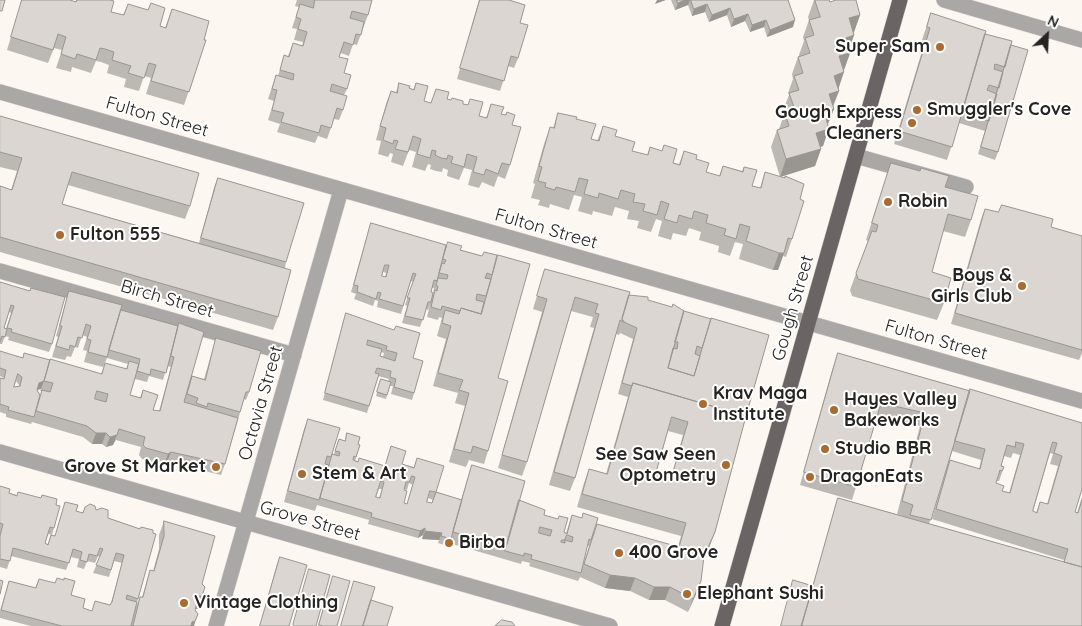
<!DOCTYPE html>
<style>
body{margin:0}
#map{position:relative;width:1082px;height:626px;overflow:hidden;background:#fcf7f1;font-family:Quicksand,sans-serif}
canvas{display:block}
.north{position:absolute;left:1022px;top:10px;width:50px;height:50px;-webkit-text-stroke:4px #fff;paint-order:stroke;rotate:25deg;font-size:14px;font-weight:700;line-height:20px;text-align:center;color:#262422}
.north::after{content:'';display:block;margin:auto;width:18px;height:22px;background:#262422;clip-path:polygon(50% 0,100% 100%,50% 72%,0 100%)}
</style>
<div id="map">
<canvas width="1082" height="626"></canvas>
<div class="north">N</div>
</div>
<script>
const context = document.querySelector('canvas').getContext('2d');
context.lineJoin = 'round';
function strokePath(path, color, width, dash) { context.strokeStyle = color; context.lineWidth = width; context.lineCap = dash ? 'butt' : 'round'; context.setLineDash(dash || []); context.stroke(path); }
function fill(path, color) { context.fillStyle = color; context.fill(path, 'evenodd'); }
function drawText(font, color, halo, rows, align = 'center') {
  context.font = font + ' Quicksand,sans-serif'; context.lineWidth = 4; context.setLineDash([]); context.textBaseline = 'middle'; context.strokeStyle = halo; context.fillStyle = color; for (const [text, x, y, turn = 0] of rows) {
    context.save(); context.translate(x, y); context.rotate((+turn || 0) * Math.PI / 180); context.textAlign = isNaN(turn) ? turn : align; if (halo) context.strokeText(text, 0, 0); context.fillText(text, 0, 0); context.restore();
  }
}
const minor = new Path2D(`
 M944,0L1082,40
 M0,92L1082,401
 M856,156L966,187
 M0,271L294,355
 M0,452L610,626
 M216,626L341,190`);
const major = new Path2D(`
 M722,626L900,0`);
const wall = new Path2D(`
 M22,0H70L75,2L76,0H110L111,12L123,15L128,4L148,10L151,3L160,26L165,28L172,9L204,40H206L184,105L146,94L151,78L144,76L139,91L124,87L126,79L107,73L109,65L101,62L96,61L91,73L72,67L71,72L56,68L62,50L54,48L48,63L7,50Z
 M297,0H372L368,15L357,45L353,44L349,56L341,53L339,57L344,73L347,89L344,95L343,110L339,120L334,119L327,139L318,136L315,143L277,132L280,124L268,120L274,101L268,99L276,75L278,76L284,55L288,56L293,43L302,46L303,42L294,40L297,29L292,28L299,7L295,6Z
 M479,0H509L518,58L514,68L508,66L500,91L457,79Z
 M671,0H788L793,27L767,37L764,27L750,32L745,21L731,27L727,15L709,22L705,12L692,16L688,5L675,10Z
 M814,0H829L830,2L860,15L854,32V35L849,50L850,53L844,70L838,89L839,91L833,107L834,109L828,124L823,146L820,147L821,149L815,166L780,177L771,147L777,130L779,129L784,115L783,110L789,95L788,93L793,79L792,74L798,57L799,56V55L804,41L803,37L809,20L808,17Z
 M931,13L1011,45L998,152L995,160L978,154L985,131L959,123L947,160L894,144L925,41L922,40Z
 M399,83L413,90L416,83L424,101L431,103L436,89L447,99L463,104L479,116L486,118L491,104L512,125L510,165L505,179L498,176L494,187L482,182L479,188L468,185L472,170L464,168L459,180L447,176L448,170L443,168L442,172L436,171L430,169L431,165L428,164L425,171L412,167L416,152L409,150L403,166L391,162L393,154L390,153L388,157L378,154L381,141L376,140L386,104L391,91L396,92Z
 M558,113L576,119L591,139L597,141L603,126L632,151L647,155L650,147L673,163L679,164L684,151L696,159L706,172L719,176L723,166L742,171L744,167L752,186L760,188L765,172L800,199L792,239L786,257L783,256L778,270H773L739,259L743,244L735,242L730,256L718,252L719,246L699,240L701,232L689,228L686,236L673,233L671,240L658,236L662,221L656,219L651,232L637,228L639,221L627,219L629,211L615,207L612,216L593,211L592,215L578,211L582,197L574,195L569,210L550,204L549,208L538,205L540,200L531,198L535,184L533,183L544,144L550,127L553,128Z
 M0,116L190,206L185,219L68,185L62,204L199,243L214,188L218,178L286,262L285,268L278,317L273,330L0,252V186L11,190L17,171L0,167Z
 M891,163L945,187L971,220L965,237L943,231L932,272L944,303L937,320L852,296L850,290L868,241L866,240L885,181Z
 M985,209L1082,236V353L1079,360L951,324L981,219Z
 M371,223L460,250L482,256L497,255L498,378L488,451L484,464L469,460L466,467L449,462L465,406L455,403L458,393L433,386L446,339L437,336L442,318L439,317L438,320L427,317L430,304L428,310L426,309L420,327L402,323L407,306L405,305L413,282L411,281L401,314L377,307L378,301L375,300L373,306L354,299L356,294L351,292ZM383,272L386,273L385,277L382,276ZM432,288H434L433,293L431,292Z
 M545,269L629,295L684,311L746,416L715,532L710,545L703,560L701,581L696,594L688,612L665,600H649L630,591L605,588L580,577L578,581L529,566L530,563L522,561L521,564L449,543L448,546L438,543L439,540L422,539L423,535L418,538L368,524L369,520L317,505L315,511L284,502L304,429L308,419L332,454H334L339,439L345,441L347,433L358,444L360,445L355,461L385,466L391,446L402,464L414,467L417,458L436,492L461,500L472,465L519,500L544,515L564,532L566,533L572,515L594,532L678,546L681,536L577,507L584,483L589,469L606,474L628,397L618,394L633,339L620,333L619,335L616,334L575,478L570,491L549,485L594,328L590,327L593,317L571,311L527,462L522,476L498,468L542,312L533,309ZM668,431L683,435L672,475L657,470ZM409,483L413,485L407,504L404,503V489L407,490ZM379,489H382L379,498L376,497ZM428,498L433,500L432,503L427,502ZM587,546H589L582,568Z
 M0,282L52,344L49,352L8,340L9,337L5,336L2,344H0ZM9,312L11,313L6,329L4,328Z
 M69,291L121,310L178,326L192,376L204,379L216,338L249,392L246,400L244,399L225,464L221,475L167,462L164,465L142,459L139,455L141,447L116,440L113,445L106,447L102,444H92L83,437L32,422L31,424L6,417V414L0,412V378L3,379L4,378L0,376V351L23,358L24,353L50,360L101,374L105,363L126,369L128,364L107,358L103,367L84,362L87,351L83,350L87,337L82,335L78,348L75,347L71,357L67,356L65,360L52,357L58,337L56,336L66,301ZM167,366L171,367L159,411L153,410L143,390L140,398L130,395L135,379L147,382L149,376L163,380ZM16,381L19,385V386L14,387ZM41,389L40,391H42L40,395L37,390Z
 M346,313L413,358L414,393L412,400L391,394L393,386H390L386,399L376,396L381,379L388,381L389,379L378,376L367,413L323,400L344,320ZM381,352L384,353L383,357L380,356Z
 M838,353L1082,423L1075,512L1077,513L1082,497V626H780L813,586L834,511L838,498L906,517L897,514L920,426L877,416L856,487L852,500L800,485L833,367ZM952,451L981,460L979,469L950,460L946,471L932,519L1064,560L1063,562L929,524ZM1013,453L1020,455L1009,493L1002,491L996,483V481H999L1004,467L1001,466L1004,456L1011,458ZM1050,453L1053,454L1050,464L1058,466L1047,504L1040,502L1036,513L1033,511Z
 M0,486L9,493L56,505L54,528L52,535L48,534L45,543L48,544L51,535L55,536L65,502L76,511L83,513L85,507L96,510L108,518L140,529L138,599L131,626H31L0,618V611L9,581L35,588L39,579L71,595L83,608L92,611L95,601L110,605L111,603L122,563L114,561L109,577L93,573L100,557L98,556L95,563L87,561L84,569L77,567L79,559L71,557L66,570L11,556L7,569L0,567Z
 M164,521L202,584L198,609H195V610L198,614L194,626H131L135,610L140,597H142L150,570L153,571L159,549V535Z
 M280,557L289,626H260L277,564Z
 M333,576L337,626H318L331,583Z`);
const shadedWall = new Path2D(`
 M657,0H666L655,4Z
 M685,0H690L688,5L675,10L678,3Z
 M707,4L705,12L692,16L694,9Z
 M730,8L727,15L709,22L712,15Z
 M748,14L745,21L731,27L734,19Z
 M860,15L854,32L843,36L849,18Z
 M766,20L764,27L750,32L752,25Z
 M795,20L793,27L767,37L770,30Z
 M854,35L848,53L846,38Z
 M850,53L844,70L839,56Z
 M844,72L838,90L834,76Z
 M839,91L832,108L829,94Z
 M834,109L827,126L824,112Z
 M829,129L823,146L810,150L816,133Z
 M821,149L815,166L780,177L786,159Z
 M779,253H784L778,270H773Z
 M44,381L41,389L36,390L39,383Z
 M96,433H106L102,444H92Z
 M117,435L113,445L106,447L110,437Z
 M171,452L167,462L164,465L168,454Z
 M425,528L423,535L418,538L420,531Z
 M425,531L442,533L439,540L422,539Z
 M715,532L710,545L699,570L704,556Z
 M610,575L635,578L630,591L605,588Z
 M701,581L696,594L688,612L693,599Z
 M654,587H670L665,600H649Z
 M199,596H202L198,609H194Z
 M195,621L194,626H190L192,622Z`);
const building = new Path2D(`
 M0,0H5L2,11H0Z
 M22,0H70L76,2L77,0H110L114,1L111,12L124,15L128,4L148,10L151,3L165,8L160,26L166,28L172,9L209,21L204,40H206L189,92L151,81L156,65L149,63L144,78L128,73L131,66L112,60L114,52L105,49L100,48L96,60L77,54L75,59L61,54L66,37L58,34L53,50L11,37Z
 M315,0H372L368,15L352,11L350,18L364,22L361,35L356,34L353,45L344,42L339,57L348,59L344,73L351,75L347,89L332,84L330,91L347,96L343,110L337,108L331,128L321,125L319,133L281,122L284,113L272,110L277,90L272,89L276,75L293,80L294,74L280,70L284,55L289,57L293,43L303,46L307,32L298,29L301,19L296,17L300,4L313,8Z
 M480,0H509L525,5L520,23L528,25L518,58L511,56L504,81L460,68Z
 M677,0H685L678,3Z
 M691,0H788L795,20L770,30L766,20L752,25L748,14L734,19L730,8L712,15L707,4L694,9Z
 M815,0H829L830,2L836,0H856L860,15L849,18L854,35L846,38L850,53L839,56L844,72L834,76L839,91L829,94L834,109L824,112L829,129L816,133L821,149L786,159L777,130L789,126L785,113L795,110L789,93L799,90L794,76L803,73L798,57L810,53L805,38L814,35L809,20L820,17Z
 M931,13L986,31L952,147L899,131L930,28L927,27Z
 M985,34L1012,41L1005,67L995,64L994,69L1003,72L999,88L989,85L987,90L997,94L989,121L962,113Z
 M1011,45L1028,50L998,152L981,147Z
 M399,83L410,86L409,88L414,90L416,83L428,86L424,101L431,103L436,89L449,92L447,99L451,100L452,98L463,101V104L468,105L470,99L483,102L479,116L487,118L491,104L504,107L501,114L506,115L507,112L515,115L512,125L521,127L510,165L502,163L498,174L486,169L484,175L473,172L477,157L467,154L464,167L451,163L453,157L448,155L447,159L441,158L435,155L436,151L432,150L430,158L417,154L421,139L413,136L408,152L395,149L398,141L394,140L393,144L383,140L386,128L380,126L391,91L397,93Z
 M558,113L577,117L576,119L596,124L591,139L599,141L603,126L617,130L615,136L635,142L632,151L648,155L650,147L662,151L664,145L677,149L673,163L680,165L684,151L697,155L696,159L709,163L706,172L720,176L723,166L743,172L744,167L757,170L752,186L761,188L765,172L785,178V176L804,184L800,199L804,201L792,239L788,238L784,253H779L746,241L750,227L740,224L736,239L724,235L726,229L706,223L708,215L694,211L692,219L679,215L677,223L664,219L669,204L661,201L657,215L643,211L645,204L633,202L635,194L621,190L618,199L599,193L598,198L584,194L588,180L579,178L575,192L556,187L555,190L545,187L546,183L538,181L542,167L539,166L550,127L554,128Z
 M0,116L199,173L190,206L72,172L62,204L291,270L278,317L0,237V186L12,190L22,158L0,152Z
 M891,163L920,171L921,168L949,176L945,187L978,196L971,220L948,214L932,272L951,278L944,303L858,279L856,273L872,231L876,232L878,225L872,223Z
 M218,178L304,203L286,262L201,238Z
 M1002,205L1053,219L1051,227L1082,236V350L955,313L985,209L998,212Z
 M371,223L446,245L437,281L434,280L431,292L433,293L431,302H428L423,320L405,316L410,298H407L416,274L413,273L403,306L379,299L381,293L378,292L376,299L357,292L358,286L354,285ZM385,265H389L386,277L382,276Z
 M448,242L462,246L460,250L482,256L484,252L497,255L492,275L487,273L485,278L491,279L486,296L477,294L476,300L484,302L481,314L461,308L460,311L442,306L441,310L431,307L435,290L437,291L438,286H436L438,278L447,279L448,275L439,273L442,263L444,264L446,260L443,259Z
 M498,255L530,264L498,378L508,381L488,451L473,446L471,453L454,449L469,393L459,390L463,380L438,373L451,326L442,323L445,310L459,314L461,308L481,314Z
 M545,269L630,292L622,319L624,322L620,320L575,478L554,472L599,314L595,313L598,304L575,297L527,462L502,455L547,299L537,296Z
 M0,282L30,291L31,288L65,297L52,344L11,332L12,329L7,328L14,306L11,305L4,328L7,329L5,337L2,336L0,341Z
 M69,291L122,305L107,357L88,352L91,340L87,339L91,326L86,324L82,338L78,337L75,347L70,345L69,350L56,346L62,326H60Z
 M629,295L648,297V300L672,307L673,304L684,311L668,368L694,376L711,318L769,335L746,416L633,383L632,386L622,383L637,328L624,322L622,319Z
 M121,310L178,326L166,373L151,369L150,375L137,371L140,359L109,350Z
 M684,311L711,319L702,348L697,346L695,354L700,356L694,376L668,368L673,348L677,349L678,342H675Z
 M346,313L394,330L396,326L420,333L413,358L423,361L414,393L394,387L396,379L390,377L391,371L377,368L375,373L379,374L369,406L325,393ZM368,340L387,346L386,350L397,353L395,361L380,356L382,349L367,345Z
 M179,323L204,332L184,402L238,418L225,464L171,452L168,454L146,448L143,445L145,437L119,429L117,435L110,437L106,433H96L87,426L36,411L42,390L50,392L53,383L44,381L50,359L102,374L105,363L127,369L129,361L139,364L130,395L141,398L143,390L158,395L153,410L160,411L174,357L171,356ZM97,391L108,394L106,402L95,399Z
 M216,338L261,351L249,392H246L240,412L208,403L207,407L196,403L198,398L187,394L192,376L205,380Z
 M0,351L23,358L24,353L50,360L44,381L39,383L37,390L40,395L34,417L8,410L9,407L0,404V378L4,379L6,370L0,368ZM18,374L22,377L20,386L14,387Z
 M838,353L970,391L931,520L910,515L913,505L902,501L925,413L881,403L856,487L804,472Z
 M381,379L391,382L387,395L377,392Z
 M633,383L746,416L715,532L704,556L701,581L693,599L670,587H654L635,578L610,575L584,564L597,524L679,547L686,523L582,494L589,469L607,474ZM672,417L688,422L672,475L657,470Z
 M970,389L1082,423V489L1075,512L1078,513L1082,500V567L1064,562L1068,549L936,509L950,460L980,469L985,449L955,441ZM1016,442L1024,444L1010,493L1002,491L1004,486L996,483L1000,470L1002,471L1004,467L1001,466L1007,445L1015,447ZM1053,442L1057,443L1054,453L1062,456L1048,504L1040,502L1037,513L1033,511Z
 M308,419L340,428L331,457L327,456L325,464L329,465L319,500L288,491Z
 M347,433L360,437L358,444L360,445L356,457L354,456L353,460L358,462L359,458L385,466L391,446L406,451L402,464L414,468L417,458L444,466L436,492L462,500L451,539L441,536L442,533L425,531V528L420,531L371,517L372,513L320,498L332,454L339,456L340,452L335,451L339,439L345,441ZM412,476L415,477L407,504L404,503L407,491L404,490L406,482H409ZM381,481L384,482L380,498L376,497ZM430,491L436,492L432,503L427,502Z
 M472,465L525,481L506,548L453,532Z
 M0,486L10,489L9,493L17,496L18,492L41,498L42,495L57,499L56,505L60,506L54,528L50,527L45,543L48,545L51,535L55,536L65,502L78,505L76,511L83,513L85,507L90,504L95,506L96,510L102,508L108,510V518L140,529L141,527L153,530V533L156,534L138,599L127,595L126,599L137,602L131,626H62L1,610L9,581L36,588L39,579L55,583L57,578L64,580V578L75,581L71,595L85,599L83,608L92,611L95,601L110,605L112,602L124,555L116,553L111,570L96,565L103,549L100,548L97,556L89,554L87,562L80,560L82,552L73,549L69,563L13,548L10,561L0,559V536L3,524L0,523Z
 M838,498L1082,567V626H802Z
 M519,500L545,510L544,515L558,519L559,516L568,518L564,532L567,534L572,515L582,518L583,513L598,518L591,540L589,539L581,573L531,559L532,555L524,553V556L505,551ZM540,527L552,530L550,536L539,533ZM567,535L573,537L572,542L565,540ZM562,540H565V543L561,542Z
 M164,521L215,536L202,584L205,587L202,596H199L195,610L198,614L195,621L192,622L191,626H133L140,597H143L150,570L154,571L164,536Z
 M280,557L307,565L289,626H260Z
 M309,569L330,575L316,626H294L293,625Z
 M333,576L350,581L337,626H323L319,625Z
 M0,580L3,581L0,594Z
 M793,580L813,586L801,626H781Z
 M354,581L375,587L363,626H341Z
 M371,600L393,607L387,626H363Z
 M502,620L512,622L515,626H495Z`);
const markers = [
 [940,47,5,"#a96b31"],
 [917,110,5,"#a96b31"],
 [912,123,5,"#a96b31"],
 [888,202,5,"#a96b31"],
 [60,235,5,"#a96b31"],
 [1022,286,5,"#a96b31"],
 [703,404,5,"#a96b31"],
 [834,410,5,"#a96b31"],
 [825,449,5,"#a96b31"],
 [726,465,5,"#a96b31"],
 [216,467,5,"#a96b31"],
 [302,474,5,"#a96b31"],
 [810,477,5,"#a96b31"],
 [449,543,5,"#a96b31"],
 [619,553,5,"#a96b31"],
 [687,594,5,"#a96b31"],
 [184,603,5,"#a96b31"]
];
const poiNames = [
 ["Super Sam",930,47,"right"],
 ["Smuggler's Cove",927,110],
 ["Gough Express",902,113,"right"],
 ["Cleaners",902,134,"right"],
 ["Robin",898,202],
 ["Fulton 555",70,235],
 ["Boys &",1012,276,"right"],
 ["Girls Club",1012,297,"right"],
 ["Krav Maga",713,394],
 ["Institute",713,415],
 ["Hayes Valley",844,400],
 ["Bakeworks",844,421],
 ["Studio BBR",835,449],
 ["See Saw Seen",716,455,"right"],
 ["Optometry",716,476,"right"],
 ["Grove St Market",206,467,"right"],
 ["Stem & Art",312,474],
 ["DragonEats",820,477],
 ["Birba",459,543],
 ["400 Grove",629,553],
 ["Elephant Sushi",697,594],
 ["Vintage Clothing",194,603]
];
const streetNames = [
 ["Fulton Street",157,117,16],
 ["Fulton Street",546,229,16],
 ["Birch Street",167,299,16],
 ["Gough Street",793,308,-74],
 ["Fulton Street",936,340,16],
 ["Octavia Street",261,403,-74],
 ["Grove Street",310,521,16]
];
strokePath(minor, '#d5d1cc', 16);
strokePath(major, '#d5d1cc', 16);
strokePath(minor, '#aaa7a7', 15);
strokePath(major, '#6a6465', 15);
fill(wall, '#bcb8b4');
fill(shadedWall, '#999692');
fill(building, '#dbd6d1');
strokePath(building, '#999692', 1);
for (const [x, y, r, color] of markers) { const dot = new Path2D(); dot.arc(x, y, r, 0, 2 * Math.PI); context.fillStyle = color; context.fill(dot); strokePath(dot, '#fff', 2); }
drawText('bold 18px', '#262422', '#fff', poiNames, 'left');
drawText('18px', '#262422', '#fff', streetNames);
</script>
